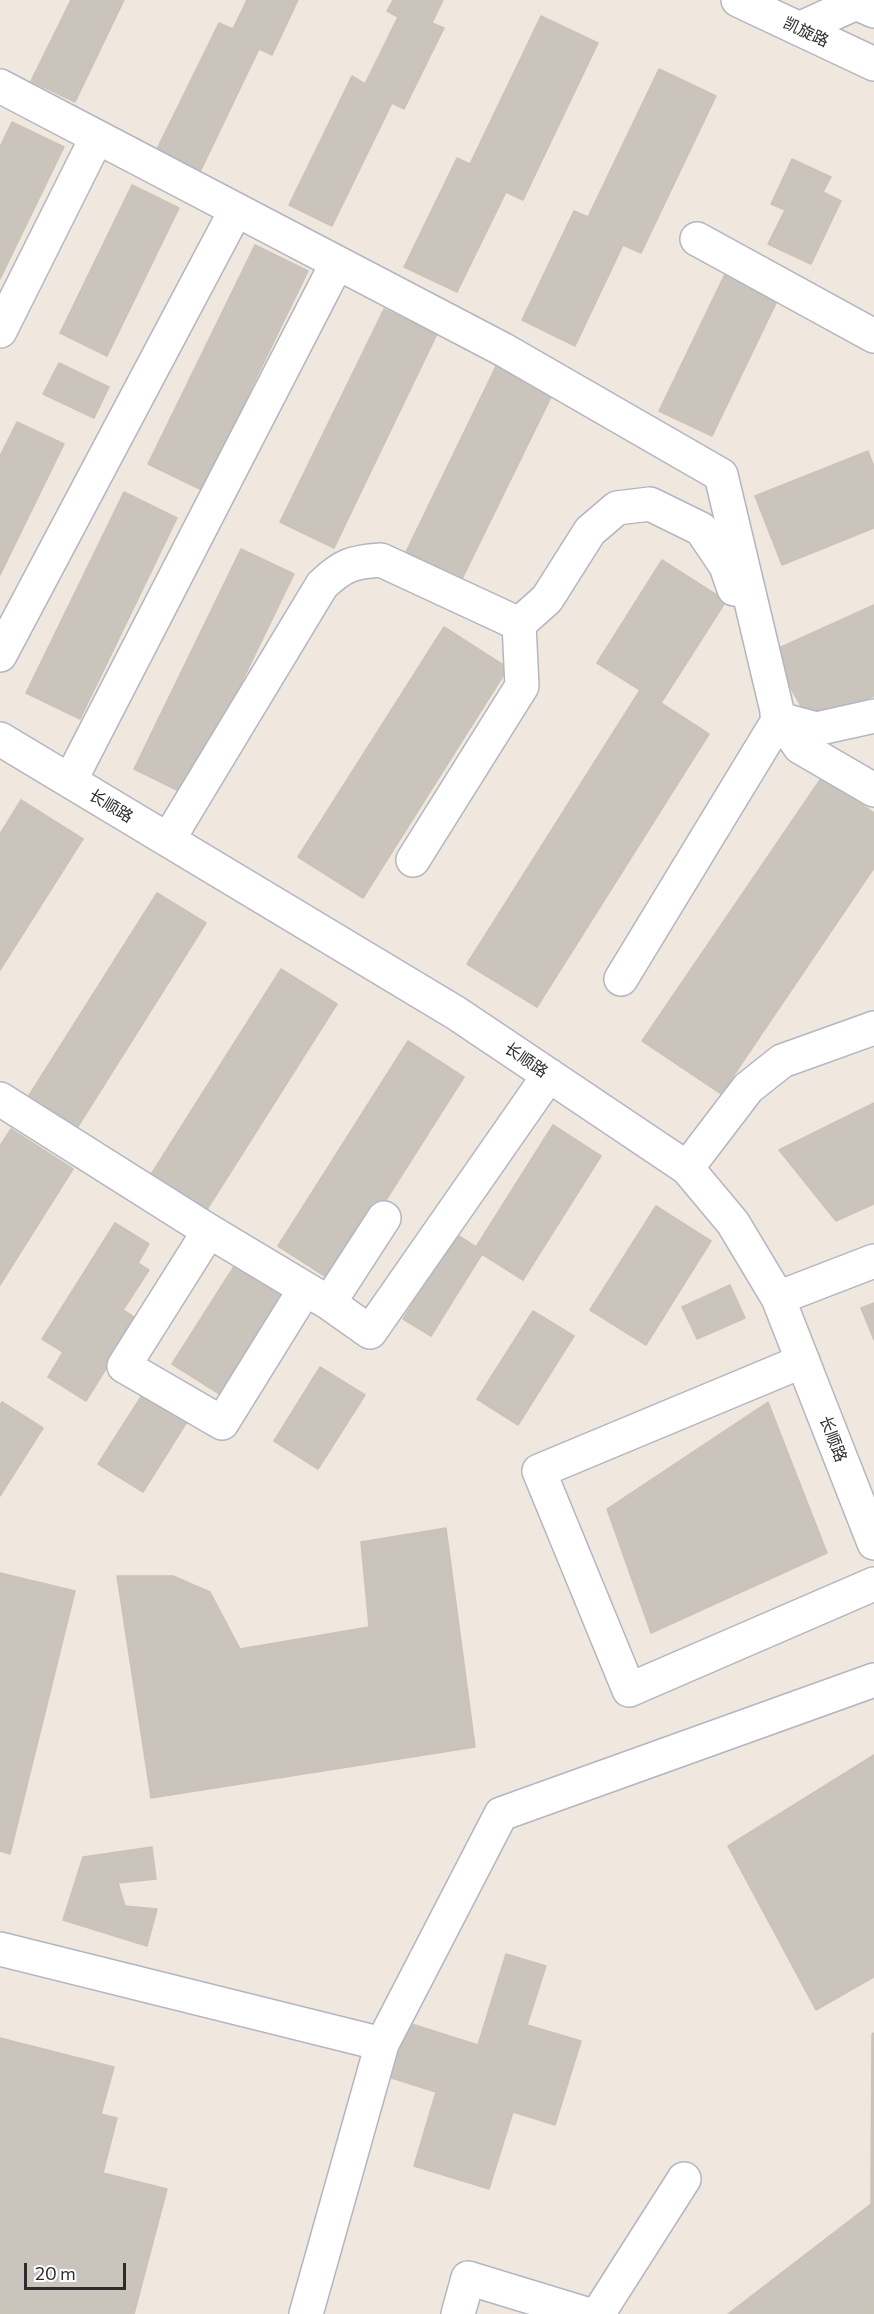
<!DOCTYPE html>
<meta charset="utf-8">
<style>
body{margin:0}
#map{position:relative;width:874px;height:2314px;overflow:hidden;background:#f0e7de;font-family:Commissioner,sans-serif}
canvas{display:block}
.scale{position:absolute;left:24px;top:2263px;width:102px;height:27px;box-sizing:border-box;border:3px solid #2d2d2d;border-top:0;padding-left:8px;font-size:18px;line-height:21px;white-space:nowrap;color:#2d2d2d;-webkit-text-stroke:4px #fff;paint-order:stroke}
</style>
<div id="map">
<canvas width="874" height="2314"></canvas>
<div class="scale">20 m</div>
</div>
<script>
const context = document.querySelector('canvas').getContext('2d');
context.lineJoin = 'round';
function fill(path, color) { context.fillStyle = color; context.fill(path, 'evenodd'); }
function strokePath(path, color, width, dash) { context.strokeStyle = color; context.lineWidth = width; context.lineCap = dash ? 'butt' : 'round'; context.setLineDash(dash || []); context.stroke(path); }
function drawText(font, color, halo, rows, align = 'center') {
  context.font = font + ' Commissioner,"Noto Sans SC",sans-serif'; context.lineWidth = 5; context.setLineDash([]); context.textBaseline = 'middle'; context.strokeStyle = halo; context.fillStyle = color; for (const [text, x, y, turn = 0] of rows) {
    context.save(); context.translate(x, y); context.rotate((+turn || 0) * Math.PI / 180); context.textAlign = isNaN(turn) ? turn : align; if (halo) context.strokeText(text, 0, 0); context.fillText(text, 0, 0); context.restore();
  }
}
const building = new Path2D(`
 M71,0H124L75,102L31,81Z
 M247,0H298L272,55L259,49L200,172L156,151L219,23L233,29Z
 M393,0H443L432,23L444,28L404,109L392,103L332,226L289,205L352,76L365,84L398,17L387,11Z
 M541,16L598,43L523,200L506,192L457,292L404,267L457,158L470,164Z
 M659,69L716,96L641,253L623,245L575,346L522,320L574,211L588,217Z
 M12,122L64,147L0,279V147Z
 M792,159L831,177L823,192L841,201L811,264L768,244L785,210L771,204Z
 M132,185L179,208L107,356L60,333Z
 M255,245L308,271L202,490L148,464Z
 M725,274L778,299L712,436L659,411Z
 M384,309L437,334L334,548L280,522Z
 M500,358L557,385L460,583L404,556Z
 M59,363L109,387L94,418L43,394Z
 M17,422L64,444L0,575V456Z
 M868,451L874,467V528L782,565L755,496Z
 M124,492L177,518L80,719L26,693Z
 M241,549L294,574L187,795L134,769Z
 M662,560L726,601L661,703L709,734L537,1007L467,964L640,690L597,663Z
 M874,605V696L810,722L770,652Z
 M444,627L508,668L363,898L298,857Z
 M822,777L874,813V868L721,1094L642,1041Z
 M21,800L83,839L0,970V834Z
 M157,893L206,923L77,1128L28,1097Z
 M281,969L337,1004L206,1211L150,1176Z
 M408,1041L464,1077L334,1282L278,1246Z
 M874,1103V1204L836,1221L779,1150Z
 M553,1125L601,1156L523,1280L482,1254L431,1336L403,1319L456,1234L476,1247Z
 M11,1129L73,1169L0,1285V1146Z
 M656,1206L711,1241L646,1345L590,1310Z
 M115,1223L149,1244L138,1263L149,1270L123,1310L137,1319L86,1401L48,1377L63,1352L42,1339Z
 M240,1257L294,1291L226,1398L172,1364Z
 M730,1285L745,1318L697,1339L682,1307Z
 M874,1303V1340L861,1308Z
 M533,1311L574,1336L518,1425L477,1399Z
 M320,1367L365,1395L318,1469L274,1441Z
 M146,1389L190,1417L143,1492L98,1464Z
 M2,1402L43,1428L0,1496V1405Z
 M768,1402L827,1553L651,1633L607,1509Z
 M446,1528L475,1747L151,1798L117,1576H173L210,1592L240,1649L369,1627L361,1542Z
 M0,1573L75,1591L10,1854L0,1851Z
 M874,1755V1977L816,2010L728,1846Z
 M152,1847L156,1879L118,1883L125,1906L157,1909L147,1946L63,1920L83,1857Z
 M506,1954L546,1966L527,2025L581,2041L555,2125L513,2112L489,2189L414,2166L436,2092L382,2075L399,2020L478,2045Z
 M874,2033V2314H728L871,2204L872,2034Z
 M0,2038L114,2067L101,2114L117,2118L103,2173L167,2189L134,2314H0Z`);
const minor = new Path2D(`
 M738,0L874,64
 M799,29L856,3L874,11
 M0,86L504,350L721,475L779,719L816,729L874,716
 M697,239L874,336
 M0,331L97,137
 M0,655L236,210
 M777,714L800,747L874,790
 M0,739L456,1013L687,1168L733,1223L778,1298L874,1543
 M70,781L337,263
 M168,840L322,585C343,565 352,562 381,560L519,624L547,599L590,531L617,508L650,504L701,529L726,566L734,589
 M413,860L522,686L519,624
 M621,979L779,719
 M0,1099L209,1231L329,1303L370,1332L549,1075
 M687,1168L748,1088L782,1061L874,1028
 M209,1231L124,1366L222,1423L305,1289
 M778,1298L874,1261
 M329,1303L384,1218
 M803,1361L539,1471L629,1690L874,1584
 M0,1949L382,2044L306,2314
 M382,2044L501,1814L874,1680
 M458,2314L468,2278L586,2314
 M598,2314L684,2179`);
const streetNames = [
 ["凯旋路",806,32,25],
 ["长顺路",111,806,31],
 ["长顺路",526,1060,34],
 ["长顺路",833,1439,69]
];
fill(building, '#cbc4bd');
strokePath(building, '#ccc3b7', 1.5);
strokePath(minor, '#b2b6c2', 36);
strokePath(minor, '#fff', 33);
drawText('16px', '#2d2d2d', '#fff', streetNames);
</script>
